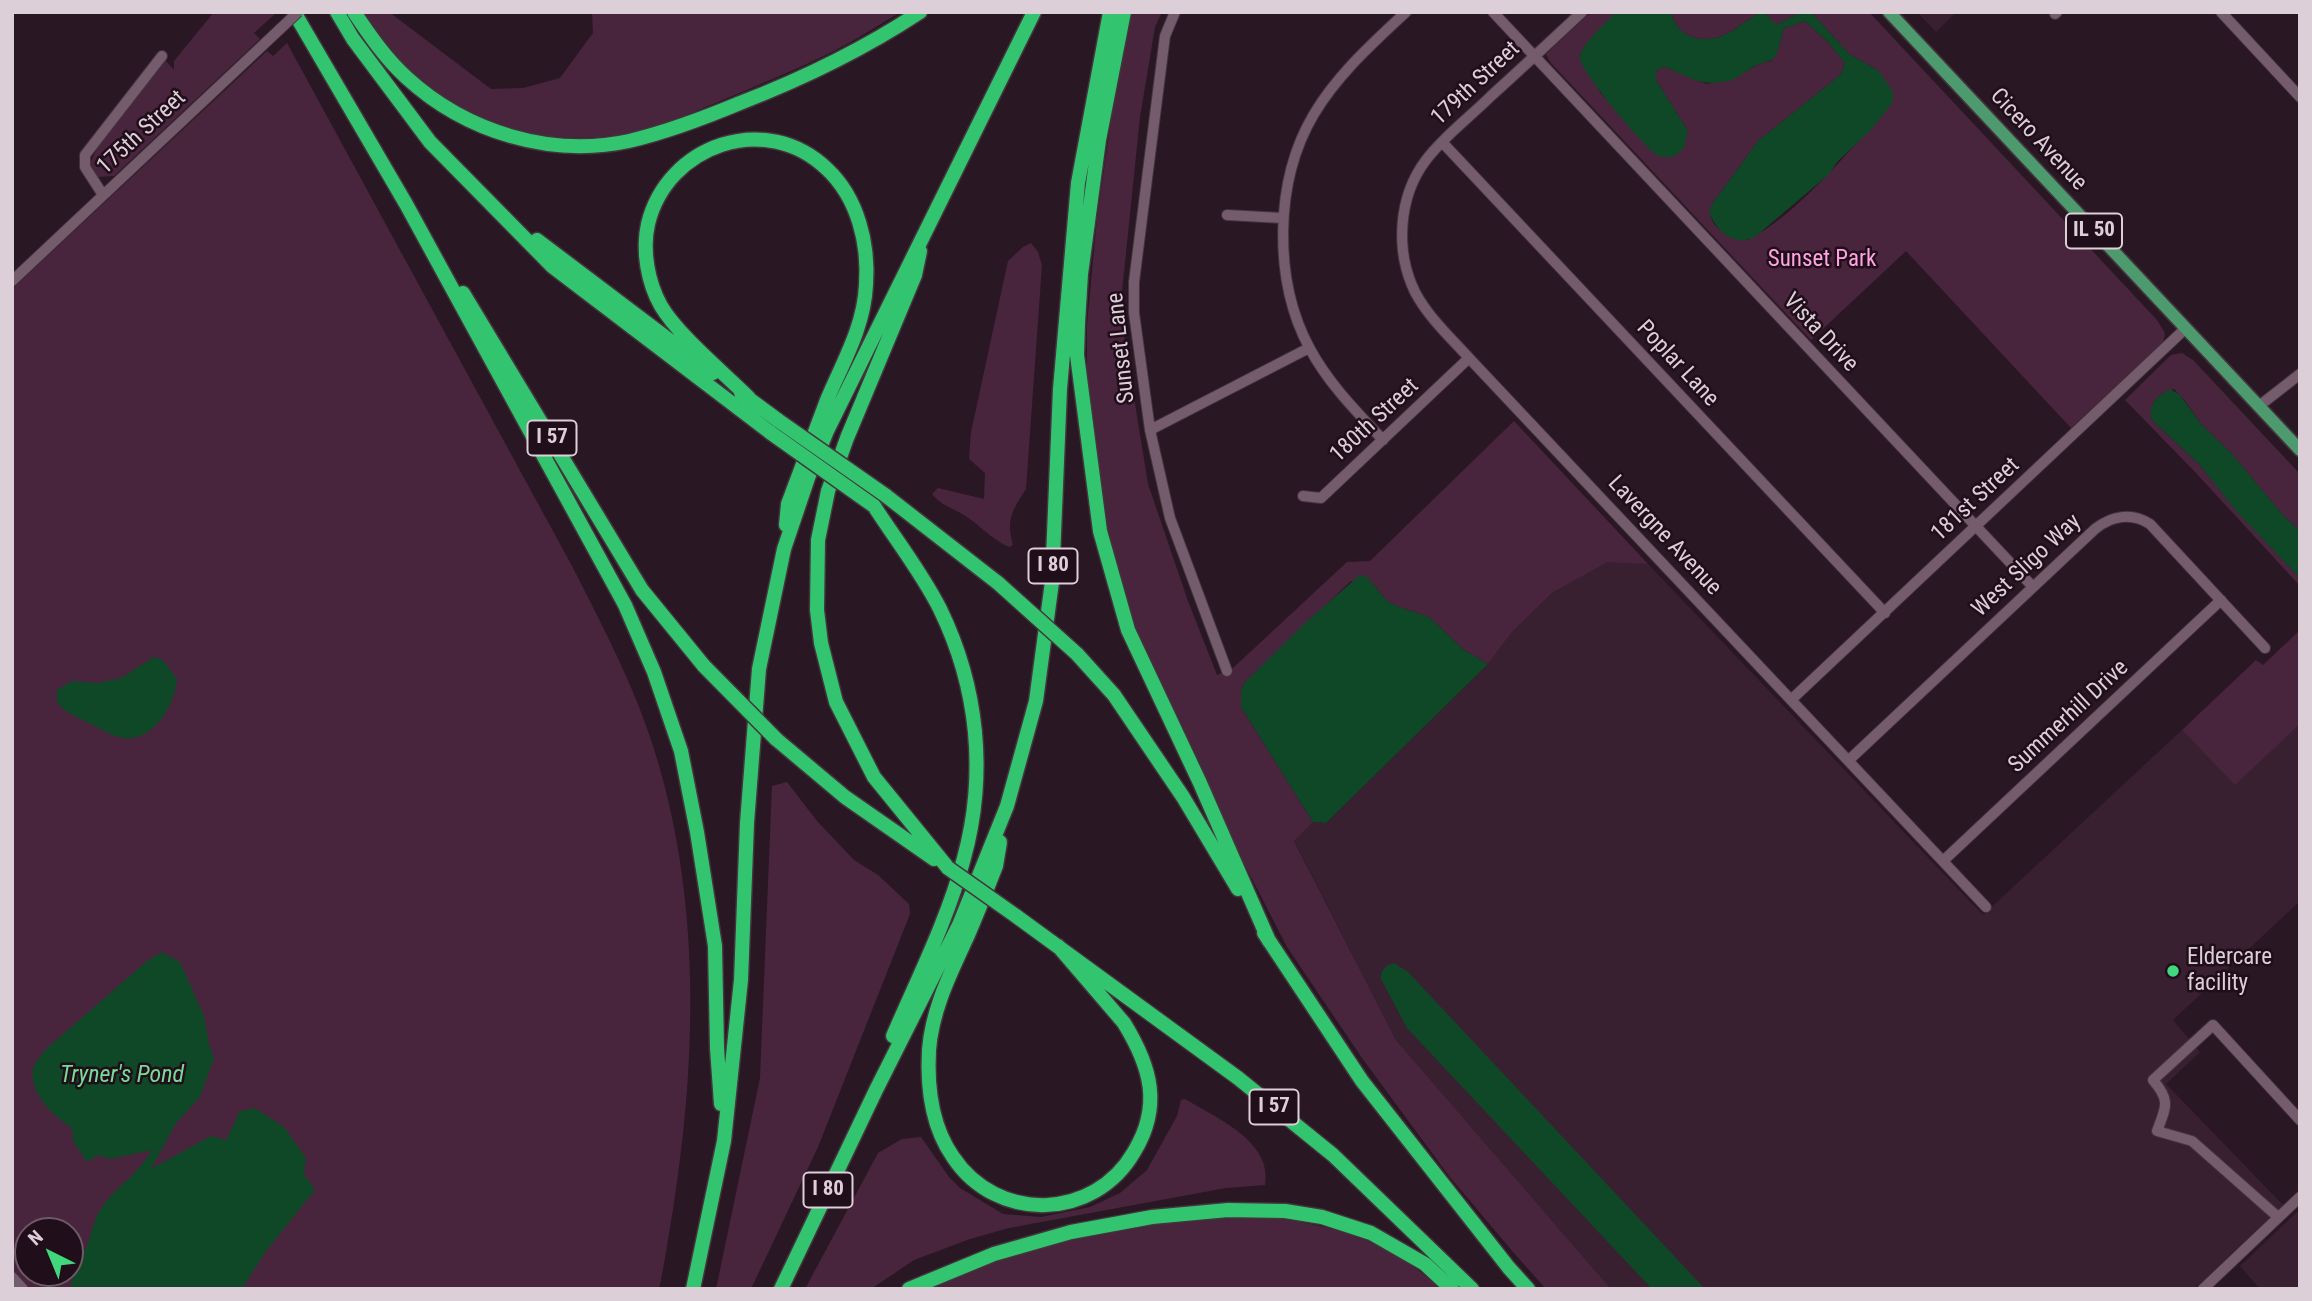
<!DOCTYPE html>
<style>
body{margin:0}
#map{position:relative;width:2312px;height:1301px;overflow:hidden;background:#2a1724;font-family:"Roboto Condensed",sans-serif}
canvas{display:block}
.frame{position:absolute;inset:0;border:14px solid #ddcfd7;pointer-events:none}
.north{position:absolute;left:14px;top:1217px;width:70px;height:70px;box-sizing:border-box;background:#210e1b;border:2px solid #6c5b66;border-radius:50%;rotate:317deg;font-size:19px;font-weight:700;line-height:28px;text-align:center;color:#ddcfd7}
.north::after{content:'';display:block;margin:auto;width:24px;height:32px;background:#40d77d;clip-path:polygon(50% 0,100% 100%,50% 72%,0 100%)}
</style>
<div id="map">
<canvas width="2312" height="1301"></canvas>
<div class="frame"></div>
<div class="north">N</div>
</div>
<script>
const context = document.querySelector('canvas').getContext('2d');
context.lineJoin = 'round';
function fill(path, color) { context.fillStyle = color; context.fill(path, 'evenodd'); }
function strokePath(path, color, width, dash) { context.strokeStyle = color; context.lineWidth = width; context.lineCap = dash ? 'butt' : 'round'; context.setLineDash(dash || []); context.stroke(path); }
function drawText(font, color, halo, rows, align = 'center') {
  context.font = font + ' "Roboto Condensed",sans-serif'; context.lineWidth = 5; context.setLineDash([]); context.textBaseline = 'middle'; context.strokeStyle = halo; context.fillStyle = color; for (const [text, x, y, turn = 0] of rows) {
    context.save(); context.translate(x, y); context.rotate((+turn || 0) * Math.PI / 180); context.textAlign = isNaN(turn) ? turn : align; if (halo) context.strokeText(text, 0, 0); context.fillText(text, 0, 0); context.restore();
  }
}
const built = new Path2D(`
 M1917,12H1956L1936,32Z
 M1607,561L1648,564L1983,915L2182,730L2235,784L2300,724V901L2173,1020L2200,1052L2166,1084L2283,1205L2194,1289H1611L1396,1040L1294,840L1313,822L1326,823L1488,664L1512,632L1552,593Z
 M2300,1209V1289H2260L2240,1266Z`);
const green = new Path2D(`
 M214,12H277L254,33L260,39L114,176L98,177L90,164L98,146L164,59L174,70V61Z
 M363,12H389L491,89L523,88L560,78L593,33L592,12H901C878,25 856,40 832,52C797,69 761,84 725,99C695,111 663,127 630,133C554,148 471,128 413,74C394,56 378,33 363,12Z
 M1132,12H1162L1155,27L1140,117L1120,311L1148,484L1188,601L1217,675L1233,668L1347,562L1370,561L1514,421L1648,564L1607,562L1552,593L1512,632L1488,664L1464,650L1429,617L1399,607L1387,601L1373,584L1351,581L1244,683L1241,691V707L1313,822L1294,841L1396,1040L1611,1289H1546L1513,1252L1449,1176L1362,1058L1287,947L1211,799L1132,627L1103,522L1087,382V325L1097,218L1112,114Z
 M1591,12H1616L1580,54L1600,92L1649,148L1688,131L1656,80V72L1660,68L1665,67L1707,84L1718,81H1728L1761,63L1771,61L1776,55L1784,28L1805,21L1828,42L1845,63L1841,74L1834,80L1758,141L1712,204C1704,227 1729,237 1747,240C1797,216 1849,150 1887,109L1879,71L1849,54L1811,12H1869L2157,320L2165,333L2163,343L2071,428L1906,251L1811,340L1550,62L1546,54Z
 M1671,12H1801L1776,25L1774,24L1766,14L1759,13C1737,26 1720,46 1692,37C1680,32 1674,24 1671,12Z
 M287,43L572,566C602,625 634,685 654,749C701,898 697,1058 673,1210C668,1237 665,1263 659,1289H12V289L267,51L273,56ZM28,1231H70V1273H28Z
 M1031,243L1038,252L1042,265L1026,489C1012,511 1006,519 1013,545L1009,547C991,539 980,525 964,515C952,508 941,505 932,494L938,488L984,499L985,473L969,459L971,432L1008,261L1023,247Z
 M2182,353L2193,360L2300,474V531L2282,514L2232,454L2202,425L2185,401L2174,389C2160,392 2147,404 2152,420L2199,464L2237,511L2300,578V586L2196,473L2125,400L2171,355Z
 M2300,630V724L2235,785L2182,730L2256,660L2263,665Z
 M787,782L817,821L854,860L878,875L909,904L910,914L818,1147L751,1289H716L760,1078L772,786Z
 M1185,1099C1216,1118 1273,1141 1265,1185L1226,1188L1009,1228L970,1239L914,1260L871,1289H805L878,1153L902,1139L921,1137L949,1177L960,1188L1003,1214L1041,1217L1090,1207L1120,1193L1147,1170L1177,1116L1181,1100Z
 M1258,1216C1333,1225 1383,1237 1441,1289H927C959,1274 992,1259 1026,1249C1101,1227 1181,1221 1258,1216Z`);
const water = new Path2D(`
 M1616,12H1671C1674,24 1680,32 1692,37C1720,46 1737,26 1759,13H1765L1776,25L1801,12H1811L1849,54L1879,71L1893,92V102L1870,131L1838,161L1828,175L1755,237C1734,247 1716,231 1709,212L1712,204L1758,141L1834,80L1841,74L1845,63L1828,42L1805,21L1784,28C1781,36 1780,47 1776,55C1773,62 1763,62 1757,65C1748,69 1738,79 1728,81C1700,87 1690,77 1665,67L1660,68L1656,72V80L1688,131L1684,148L1673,157C1668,157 1661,157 1657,155C1644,147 1580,71 1580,58C1579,46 1608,21 1616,12Z
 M2170,389L2179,394L2202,425L2232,454L2282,514L2300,531V578L2237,512L2199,464L2152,420C2147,406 2158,395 2170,389Z
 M1360,575L1367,577L1387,601L1399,607L1429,617L1464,650L1488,664L1326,823L1313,822L1241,707V691L1244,683L1306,622Z
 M154,657L163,660L177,679C175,704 154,742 124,738C112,737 100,728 89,723C77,717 65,713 57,702V690L72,681L97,683L121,678Z
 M162,952L180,962L204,1016L209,1044L214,1058L200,1097L176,1123L151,1169L211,1136L226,1140L240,1111L255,1108L284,1127L306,1158L304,1174L315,1190L266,1251L242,1289H70C73,1272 82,1259 88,1243C92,1230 95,1215 105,1203C121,1183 137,1175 152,1150L110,1159L98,1155L87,1162L73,1141L72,1128C53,1116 29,1093 33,1069C34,1063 41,1056 45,1050L147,961Z
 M1394,963L1408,972L1705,1289H1652L1407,1028L1381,979C1380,970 1386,965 1394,963Z`);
const minor = new Path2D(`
 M1175,12L1165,36L1134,282V313L1150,430L1170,518L1227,671
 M1493,12L2033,587
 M1582,12C1552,40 1522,68 1491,96C1470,117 1444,136 1426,160C1398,197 1395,251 1415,292C1428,317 1451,338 1469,358L1986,907
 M2221,12L2300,97
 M2055,14L2057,12
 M1442,142L1885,613
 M103,195L85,167V155L162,56
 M1227,215L1282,218
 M12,281L279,30
 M2259,406L2300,374
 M1150,430L1309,348
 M1383,440C1356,411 1329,384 1310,349C1273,281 1274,181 1314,114C1338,74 1372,44 1406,12
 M1303,496L1321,498L1469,358
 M1792,699L2186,328
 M1849,760L2095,529C2111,516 2131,512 2150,524L2265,648
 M1943,861L2221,600
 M2278,1217L2192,1141L2157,1131C2166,1107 2171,1101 2153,1080L2213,1025L2300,1120
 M12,1277L23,1289
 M2203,1289L2300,1197`);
const major = new Path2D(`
 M1889,12L2300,450`);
const highway = new Path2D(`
 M294,12L406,204L625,605L654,672L681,751L697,832L715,946L717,1048L721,1104
 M337,12L353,39L430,142L553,267L771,433
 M354,12C370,36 386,59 407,78C466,132 551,158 629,141C667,132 704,118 740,103C802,79 864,49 920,12
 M1124,12L1099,140L1081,274L1078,323L1077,355L1100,531L1128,630L1200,783L1269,941
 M537,240L713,373
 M920,251L915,275L847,438L828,491L818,540L817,610L821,643L836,702L874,777L948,868
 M463,293L642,590L704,666
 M741,393L779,421
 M749,398C724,373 678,335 661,306C648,283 642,251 648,224C667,145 766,110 827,169C858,198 869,244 866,285C864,327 843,362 827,400C814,434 801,469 788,504L786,525
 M885,495L998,583
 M874,506C896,540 922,573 940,609C978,687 987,774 964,858C948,919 918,978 893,1036
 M1077,654L1114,695L1183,797L1238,889
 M776,739L845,797L934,859
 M1000,842L996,866C987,889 978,912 968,935C951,972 932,1009 929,1050C927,1086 932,1127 953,1157C997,1223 1094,1221 1134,1152C1162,1106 1151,1067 1124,1023L1058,946
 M1016,916L1238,1078L1333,1155L1472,1289
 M1264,933L1362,1081L1509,1268L1528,1289
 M693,1289L724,1141L741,980L747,823L759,669L784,549L808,478L827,431L1034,12
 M781,1289L876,1090L959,925L1007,806L1036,701L1052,582L1060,389L1078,183L1110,12
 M909,1289L994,1254L1071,1232L1152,1217L1228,1210L1285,1211L1322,1217L1371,1233L1425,1264L1452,1289`);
const minorBridge = new Path2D(`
 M279,30L298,12`);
const highwayBridge = new Path2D(`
 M779,421L885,495
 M771,433L874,506
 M998,583L1077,654
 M704,666L776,739
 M948,868L1016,916`);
const markers = [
 [2173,971,7,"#40d77d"]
];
const shields = [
 [2094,231,56],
 [552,438,49],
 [1053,566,49],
 [1274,1107,49],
 [828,1190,49]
];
const shieldNames = [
 ["IL 50",2094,231],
 ["I 57",552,438],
 ["I 80",1053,566],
 ["I 57",1274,1107],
 ["I 80",828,1190]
];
const streetNames = [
 ["179th Street",1476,84,-43],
 ["175th Street",142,133,-43],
 ["Cicero Avenue",2038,140,47],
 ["Vista Drive",1820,333,47],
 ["Sunset Lane",1122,348,-96],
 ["Poplar Lane",1677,364,47],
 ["180th Street",1375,421,-43],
 ["181st Street",1976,500,-43],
 ["Lavergne Avenue",1664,536,47],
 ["West Sligo Way",2027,566,-43],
 ["Summerhill Drive",2069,717,-43]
];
const parkNames = [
 ["Sunset Park",1822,260]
];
const poiNames = [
 ["Eldercare",2187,958],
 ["facility",2187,984]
];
const waterNames = [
 ["Tryner's Pond",122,1076]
];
fill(built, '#382030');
fill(green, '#48253d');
fill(water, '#0f4826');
strokePath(minor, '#43343d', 12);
strokePath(major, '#43343d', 15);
strokePath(highway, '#43343d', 17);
strokePath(minor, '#745c6c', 10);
strokePath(major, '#4d9a6e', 12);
strokePath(highway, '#33c46f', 14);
strokePath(minorBridge, '#43343d', 12, []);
strokePath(highwayBridge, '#43343d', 17, []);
strokePath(minorBridge, '#745c6c', 10);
strokePath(highwayBridge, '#33c46f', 14);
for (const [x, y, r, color] of markers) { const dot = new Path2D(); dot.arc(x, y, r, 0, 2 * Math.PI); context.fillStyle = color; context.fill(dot); strokePath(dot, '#210e1b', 2.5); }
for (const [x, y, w] of shields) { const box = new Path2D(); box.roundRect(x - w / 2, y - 17.5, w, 35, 5); context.fillStyle = '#210e1b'; context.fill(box); strokePath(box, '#ddcfd7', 2); }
drawText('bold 21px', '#ddcfd7', null, shieldNames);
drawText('23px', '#ddcfd7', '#210e1b', streetNames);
drawText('23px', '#ffa3e1', '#210e1b', parkNames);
drawText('23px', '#ddcfd7', '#210e1b', poiNames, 'left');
drawText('italic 24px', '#79d997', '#210e1b', waterNames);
</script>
